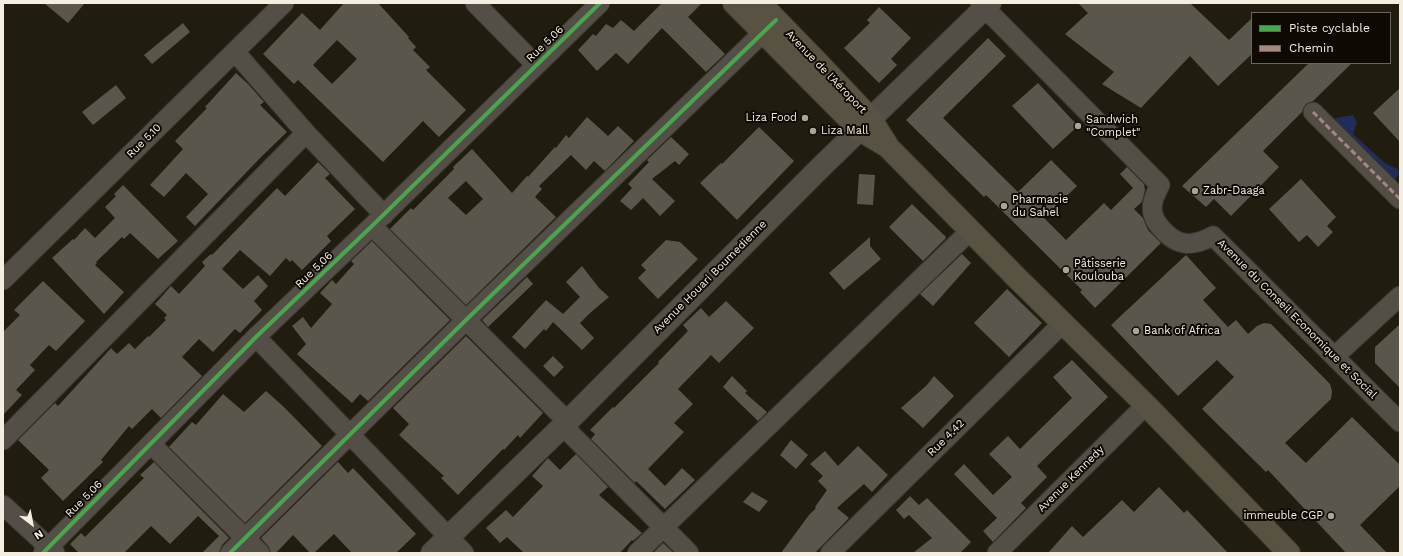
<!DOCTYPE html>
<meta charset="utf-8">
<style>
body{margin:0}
#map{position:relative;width:1403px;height:556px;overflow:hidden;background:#211c10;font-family:"Work Sans",sans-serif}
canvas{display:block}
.frame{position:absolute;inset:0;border:4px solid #f5eee0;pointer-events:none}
.legend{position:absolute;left:1251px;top:12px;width:140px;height:52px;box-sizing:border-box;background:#0e0a03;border:1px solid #6a655b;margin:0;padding:5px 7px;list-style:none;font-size:12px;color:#f5eee0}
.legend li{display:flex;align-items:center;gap:8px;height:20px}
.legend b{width:20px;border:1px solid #6a655b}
.north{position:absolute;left:12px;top:504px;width:40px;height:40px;-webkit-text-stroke:3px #0e0a03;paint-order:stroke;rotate:148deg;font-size:11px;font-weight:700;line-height:16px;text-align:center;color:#f5eee0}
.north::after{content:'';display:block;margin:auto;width:14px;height:18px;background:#f5eee0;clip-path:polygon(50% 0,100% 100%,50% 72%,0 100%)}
</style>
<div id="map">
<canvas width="1403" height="556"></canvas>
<div class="frame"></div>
<ul class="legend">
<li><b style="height:5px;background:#4ca352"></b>Piste cyclable</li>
<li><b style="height:5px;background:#a5887d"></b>Chemin</li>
</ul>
<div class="north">N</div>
</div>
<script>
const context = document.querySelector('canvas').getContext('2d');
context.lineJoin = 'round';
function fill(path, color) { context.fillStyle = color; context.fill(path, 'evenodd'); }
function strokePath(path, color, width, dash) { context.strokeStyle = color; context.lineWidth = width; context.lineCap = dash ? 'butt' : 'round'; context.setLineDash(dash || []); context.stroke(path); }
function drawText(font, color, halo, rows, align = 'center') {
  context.font = font + ' "Work Sans",sans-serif'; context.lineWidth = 4; context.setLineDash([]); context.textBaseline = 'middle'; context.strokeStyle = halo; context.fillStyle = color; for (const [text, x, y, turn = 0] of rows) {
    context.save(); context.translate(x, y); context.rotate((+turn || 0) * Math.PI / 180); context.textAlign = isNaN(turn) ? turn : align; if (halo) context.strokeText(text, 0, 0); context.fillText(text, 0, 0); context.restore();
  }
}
const green = new Path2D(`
 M1353,115L1357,122L1353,134L1386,164L1398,169L1399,174L1389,187L1327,131L1336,118Z`);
const building = new Path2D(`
 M44,3H85L68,23Z
 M344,3H378L409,37L408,38L416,47L413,50L430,67L426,70L466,110L439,137L423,121L383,162L298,80L294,84L263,54L302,13L320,30ZM337,40L357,59L332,84L313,65Z
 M662,3H702L688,17L725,54L706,72L662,28L628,64L616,53L597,71L578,50L593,34L596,36L606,24L613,28L621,20L634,31Z
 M1078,3H1190L1229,40L1252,18V54L1218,86L1190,56L1141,108L1102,84L1114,72L1065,34L1088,13Z
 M879,7L911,38L891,59L897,65L879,83L844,48L870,23L867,20Z
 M183,23L190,32L152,64L144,55Z
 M988,38L1006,56L943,118L1018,192L1051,160L1077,186L1044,218L1066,240L1104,203L1111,210L1133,188L1120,174L1127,167L1144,184L1145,190L1142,202L1134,209L1143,218L1148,230L1161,243L1095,308L1080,292L1082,290L986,195L984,197L906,120Z
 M1309,63H1352L1313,101L1306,104L1303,109L1302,112L1263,151L1279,167L1231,216L1214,199L1206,207L1182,186Z
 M236,73L248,84L264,102L260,105L287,132L261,157L195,226L186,217L208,194L186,173L164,197L150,185L183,149L175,141L207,108L205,107Z
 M1038,83L1078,126L1053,149L1012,106Z
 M116,85L126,98L93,125L82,112Z
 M1400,88V142L1373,113Z
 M587,117L608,136L618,126L634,141L605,171L594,161L586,170L571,155L539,186L542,189L535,197L556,217L466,305L390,229L411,208L413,210L454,169L453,167L472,149L512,193L527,176L528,177L555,147L556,148L566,135L569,138ZM466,181L483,199L466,215L448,198Z
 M759,127L794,161L737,220L700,183L721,163L722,164Z
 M671,137L689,154L679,165L675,161L652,179L675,201L660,216L643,198L631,210L620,201L632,188L628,184L649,162L647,160Z
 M318,162L330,174L325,178L355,209L327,236L331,241L302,270L292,260L290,262L286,258L270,276L240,250L222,269L243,289L258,275L268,286L254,301L262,310L240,333L235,329L213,352L199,339L182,357L202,376L161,418L152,409L132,429L129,426L101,460L103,462L63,501L41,478L49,470L18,440L55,403L58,406L111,348L117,354L129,343L135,349L148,336L149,337L166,320L164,318L167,315L155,304L171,286L179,294L205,266L202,262L211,254L212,255L277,188L285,196Z
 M859,174L875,175L873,205L857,204Z
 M1301,179L1336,217L1327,226L1333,232L1318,247L1307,235L1299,242L1269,209Z
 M123,185L178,241L158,259L130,233L124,239L122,237L96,262L97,263L95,265L124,292L104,314L52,258L73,239L74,240L85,228L95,238L115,218L105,207L116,196L114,194Z
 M912,204L946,237L945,239L923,261L889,227Z
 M870,237V246L881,259L844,290L829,273Z
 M666,240L680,242L698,259L658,299L638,278L646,270L641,265Z
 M372,241L450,320L368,401L360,394L352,403L297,354L306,344L292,326L303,317L311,328L332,304L320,293L332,280L336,284L354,264L351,261Z
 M962,254L971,263L933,306L920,294Z
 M1186,255L1216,288L1203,300L1228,327L1236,320L1248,334L1257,326L1264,323L1271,324L1330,384L1332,391L1331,399L1285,443L1306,463L1352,417L1400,465V486L1360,525L1387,553H1346L1268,470L1266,472L1202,409L1234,377L1217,360L1178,396L1111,325Z
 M582,266L599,288L609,297L590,313L580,323L594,338L582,350L553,322L546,331L544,329L525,349L512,337L546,300L563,314L580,297L566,282Z
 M527,277L533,284L488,327L482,320Z
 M43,281L85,321L56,351L49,345L30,365L35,370L16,390L22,395L3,415V332L20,315L14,310Z
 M1007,289L1042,323L1009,357L974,323Z
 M726,301L754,328L719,363L711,355L678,389L693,404L674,423L684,432L648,469L665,486L682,468L695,480L665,509L636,481L635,483L591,439L595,434L590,430L613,407L614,408L659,363L658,362L688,331L683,325L701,308L709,317Z
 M1400,324V388L1375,363V347Z
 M466,336L543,413L520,438L518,435L504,450L503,449L458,495L441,478L444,476L399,435L409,424L393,408Z
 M553,356L564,367L554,377L543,366Z
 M1072,360L1108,397L1037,466L1047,477L1021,503L1026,508L993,542L983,531L997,518L954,474L964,464L993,495L1012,477L989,454L1008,436L1020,449L1072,398L1053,377Z
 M732,376L747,391L745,393L767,412L758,421L723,387Z
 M934,376L954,396L923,428L901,408L927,385Z
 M266,391L285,408L322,446L245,523L169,447L192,422L196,425L223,394L244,412Z
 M791,440L808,455L796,469L780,455Z
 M858,446L888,475L872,492L864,484L837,508L849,518L815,553H781L809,515L816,508L815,507L827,490L818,481L823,476L810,464L825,451L838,466Z
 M576,454L608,487L599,495L642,533L633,541L632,540L620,553H524L507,537L500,543L486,528L506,510L513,517L543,486L532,476L548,458L560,470Z
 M154,462L229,538L222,545L219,553H202L219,536L198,516L170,544L151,526L124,553H79L70,544L81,533L85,537L144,478L140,475Z
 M338,462L348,473L353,468L416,534L396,553H352L334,534L314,553H310L293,535L276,553H271L268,546L261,538Z
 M1159,487L1184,513L1187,510L1228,553H1048L1072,526L1083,537L1122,500L1134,512Z
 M752,492L768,501L759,512L743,502Z
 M910,496L919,505L927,498L971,542L960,553H913L932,538L909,515L904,519L896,510Z
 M663,543L674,553H653Z`);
const street = new Path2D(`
 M475,3L536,65
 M980,3L1160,185C1151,201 1148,214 1161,228C1177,247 1192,247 1213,236L1400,422
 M235,52L306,133L384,215
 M1313,112L1400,199
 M372,226L567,421
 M3,280L284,3
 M256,337L464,553
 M1335,356L1400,296
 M563,426L689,553
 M3,440L306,133
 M151,444L260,553
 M3,505L55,553
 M43,553L256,337L372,226L600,3
 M230,553L466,320L774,22
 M637,553L971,230
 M830,553L1063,323
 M997,553L1146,405`);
const secondary = new Path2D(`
 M432,553L563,426L819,169L990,3`);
const primary = new Path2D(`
 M734,3L860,130L885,145
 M760,3L822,67L871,119L889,148L1017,278L1146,405L1289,553`);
const quiet = new Path2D(`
 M1313,112L1400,199`);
const cycleway = new Path2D(`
 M43,553L256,337L372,226L600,3
 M230,553L466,320L776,20`);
const markers = [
 [805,118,4,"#aba497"],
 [1078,126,4,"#aba497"],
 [813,131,4,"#aba497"],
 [1195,191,4,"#aba497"],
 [1004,206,4,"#aba497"],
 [1066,270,4,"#aba497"],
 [1136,331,4,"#aba497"],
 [1331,516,4,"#aba497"]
];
const streetNames = [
 ["Rue 5.06",545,44,-44],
 ["Avenue de l'Aéroport",826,72,46],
 ["Rue 5.10",144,141,-45],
 ["Rue 5.06",314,270,-44],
 ["Avenue Houari Boumedienne",710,277,-45],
 ["Avenue du Conseil Economique et Social",1297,319,45],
 ["Rue 4.42",946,438,-45],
 ["Avenue Kennedy",1071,479,-45],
 ["Rue 5.06",84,499,-45]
];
const poiNames = [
 ["Liza Food",797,118,"right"],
 ["Sandwich",1086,120],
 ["\"Complet\"",1086,133],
 ["Liza Mall",821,131],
 ["Zabr-Daaga",1203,191],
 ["Pharmacie",1012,200],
 ["du Sahel",1012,213],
 ["Pâtisserie",1074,264],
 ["Koulouba",1074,277],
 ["Bank of Africa",1144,331],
 ["immeuble CGP",1323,516,"right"]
];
fill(green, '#212c59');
fill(building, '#5b564b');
strokePath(street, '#39352c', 21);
strokePath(secondary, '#39352c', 24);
strokePath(primary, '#39352c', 24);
strokePath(street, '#544f46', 19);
strokePath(secondary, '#544f46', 22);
strokePath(primary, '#585242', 22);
strokePath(quiet, '#a5887d', 3, [6, 3]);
strokePath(cycleway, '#4ca352', 4);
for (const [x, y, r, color] of markers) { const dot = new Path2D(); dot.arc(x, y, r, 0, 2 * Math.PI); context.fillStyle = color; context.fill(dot); strokePath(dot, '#0e0a03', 1.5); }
drawText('11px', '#f5eee0', '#0e0a03', streetNames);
drawText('11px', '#f5eee0', '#0e0a03', poiNames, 'left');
</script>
